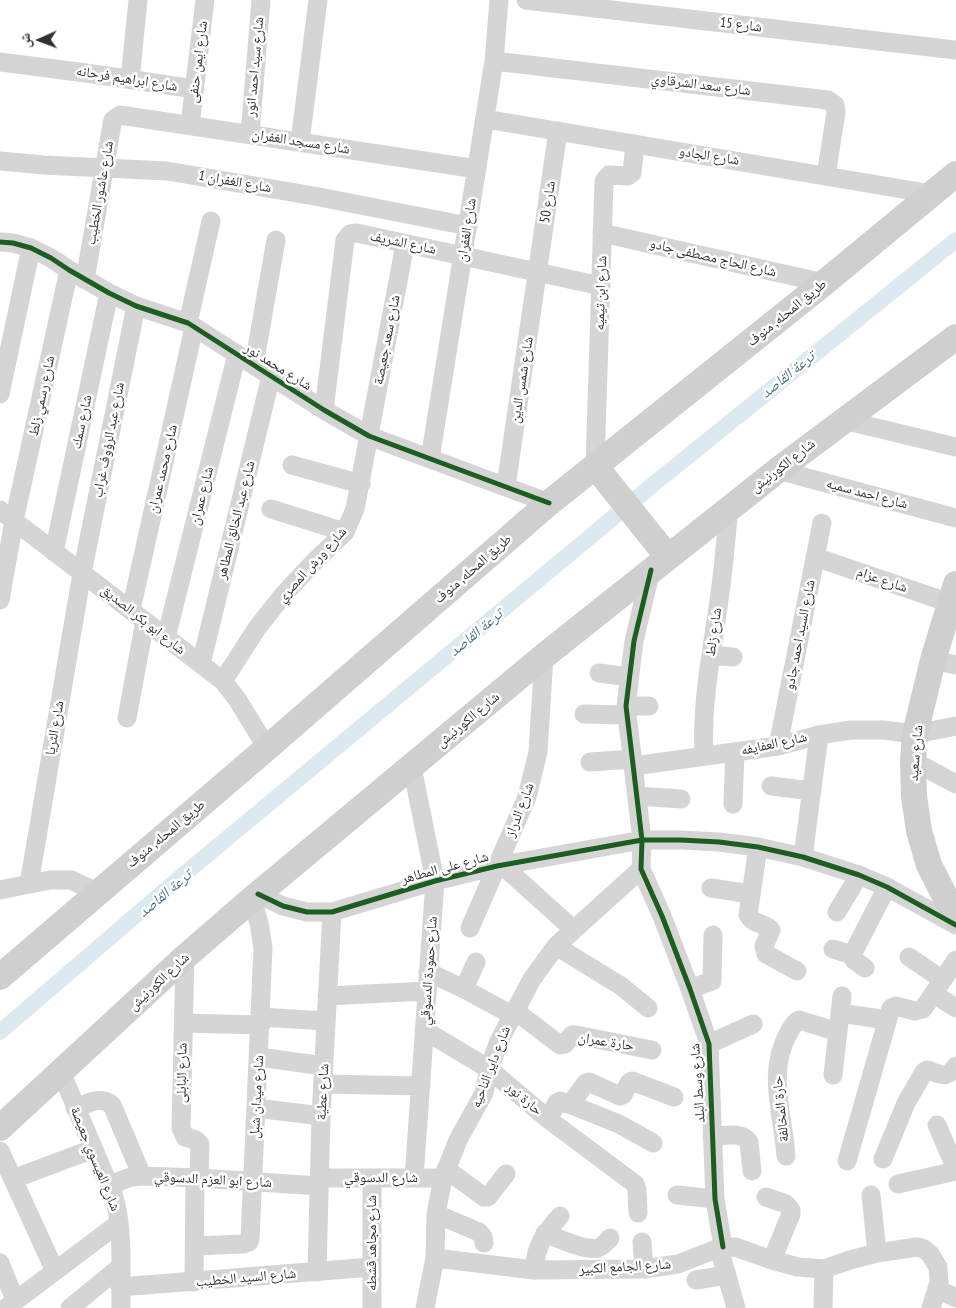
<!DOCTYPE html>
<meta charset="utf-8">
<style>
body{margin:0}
#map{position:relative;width:956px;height:1308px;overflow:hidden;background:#fff;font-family:"PT Sans Narrow","Noto Naskh Arabic",sans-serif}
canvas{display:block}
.north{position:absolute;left:15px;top:15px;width:50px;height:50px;-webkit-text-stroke:4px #fff;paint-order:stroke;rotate:268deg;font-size:14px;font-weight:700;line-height:20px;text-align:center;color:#313131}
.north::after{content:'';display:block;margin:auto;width:18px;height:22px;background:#313131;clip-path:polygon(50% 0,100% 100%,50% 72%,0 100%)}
</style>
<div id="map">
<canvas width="956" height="1308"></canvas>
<div class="north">ش</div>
</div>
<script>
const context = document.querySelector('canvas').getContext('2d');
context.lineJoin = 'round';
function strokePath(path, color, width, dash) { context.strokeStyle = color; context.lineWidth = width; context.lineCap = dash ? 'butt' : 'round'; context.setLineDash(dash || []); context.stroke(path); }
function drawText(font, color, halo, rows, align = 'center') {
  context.font = font + ' "PT Sans Narrow","Noto Naskh Arabic",sans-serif'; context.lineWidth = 5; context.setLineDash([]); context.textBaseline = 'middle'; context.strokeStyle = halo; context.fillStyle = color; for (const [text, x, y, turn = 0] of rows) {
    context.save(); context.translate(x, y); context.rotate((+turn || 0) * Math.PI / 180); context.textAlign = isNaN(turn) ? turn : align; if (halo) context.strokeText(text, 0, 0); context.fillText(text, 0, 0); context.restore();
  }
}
const canal = new Path2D(`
 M0,1032L171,885L650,487L956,240`);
const street = new Path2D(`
 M526,0L956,50
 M494,61L828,100L835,105L836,112L826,176
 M0,62L86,73L195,89
 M130,80L138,0
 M485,119L932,194
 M190,125L205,0
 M250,134L261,0
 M300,142L318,0
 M0,161L44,165L167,171L314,196L468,226
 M602,233L824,283
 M0,242L13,243L31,248L51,258L69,270L109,293L136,306L188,323L324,410L369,436L549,503
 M85,280L112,124L113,120L120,115L477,169
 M188,323L211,221
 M254,365L276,240
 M0,394L31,248
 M324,410L345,240L350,234L357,233L601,286
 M843,420L956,447
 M430,459L494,61L499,0
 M292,465L361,484
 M595,466L604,181L609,175L628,176L632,173L635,144
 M778,470L956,518
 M506,486L558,131
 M271,509L345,532
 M0,510L223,681L237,699L267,748
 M54,552L109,293
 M815,557L950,603
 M651,570L634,641L626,706L642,840L641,869L662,916L690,989L709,1044L715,1199L723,1247
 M0,600L14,521L69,270
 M131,610L194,327
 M166,638L237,354
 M711,655L733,657
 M933,660L956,665
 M201,664L271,376
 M599,673L629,677
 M223,681L257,628L284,594L314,562L345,532L355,509L405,244
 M626,706H649
 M584,714L627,715
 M127,718L145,621
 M778,746L822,523
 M704,756C701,701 713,647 720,593C724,565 726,536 729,508
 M913,761L956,784
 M590,762L633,759
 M634,766L778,746L819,735L851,730H883L915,734L956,726
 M412,767L435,881L414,1178
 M771,786L812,791
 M637,796L681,799
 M733,804L735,752
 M758,847L748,915C753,924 764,923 771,930L764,946L766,954L797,971
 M803,857L819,735
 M503,866L573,929
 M29,884L82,573L136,306
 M711,888L751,894
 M0,890L50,880H71L97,892
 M258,894L283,906L307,912H332L435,881L497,866L642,840H681L719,842L758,847L803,857L859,875L887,887L956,925
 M837,912L859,875
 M470,928L527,797L538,752L544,656
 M556,946L621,986L648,1008
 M833,949L852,955
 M185,957L181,1128L185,1137L196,1140L200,1144L199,1178
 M909,957L943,980
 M865,968L854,960L852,955L887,887
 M428,972L464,989L512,1015
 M464,989L476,962
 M690,989L712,981L713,935
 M934,994L956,1008
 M327,996L427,991
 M514,1010L560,1045L565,1044L572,1035H576L652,1050
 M840,1013L887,1020
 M261,1017L326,1021
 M184,1023L261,1025
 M424,1030L489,1069L548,1119L635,1184L637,1190L638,1213
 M709,1044L753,1024
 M259,1057L324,1066
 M61,1072L114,1197C124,1232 120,1271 121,1308
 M833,1075L842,996
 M323,1084L421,1086
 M569,1104L619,1124L653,1143
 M75,1108C88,1104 101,1095 112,1105L142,1176
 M256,1108L321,1116
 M548,1119L557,1103L560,1101L567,1104L571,1103L586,1083L589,1082L620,1096L623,1095L629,1083L632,1081L674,1097
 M937,1125L956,1169
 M712,1136C724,1136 741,1131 749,1142L752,1171
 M0,1151L55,1271
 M786,1156C783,1115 767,1072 788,1034C791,1029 793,1023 799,1020L838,1032
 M883,1159L906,1103L924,1072L927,1070C941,1074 946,1080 956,1066
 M847,1161L891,1008L896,1006L915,1011L923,1009L956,960
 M446,1169L484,1197H488L506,1174
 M319,1178H443
 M372,1178V1308
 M13,1179L93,1149
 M898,1184L956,1171
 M110,1189L120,1181L131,1177L142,1176L199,1178L319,1186
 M677,1195L715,1199
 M871,1195L877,1253
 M766,1197L786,1204L791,1210V1214L772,1260
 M436,1214L479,1232L483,1237L484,1243
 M545,1233C557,1238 586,1251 598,1248C603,1246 606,1242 610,1238
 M642,1242L644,1269
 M195,1246L243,1244L249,1242L250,1239L263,948L259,923L252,899
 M719,1248L736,1308
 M435,1258L534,1270L644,1269L678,1264L719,1248L735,1247L772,1260L798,1267L824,1269L850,1260L877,1253L917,1247L924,1249L930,1254L938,1267L939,1282L931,1308
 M0,1263L15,1300
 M534,1270C536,1245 544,1234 560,1216
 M317,1272L321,1116L332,912
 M696,1280L727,1275
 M194,1282L195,1178
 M120,1287L372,1267
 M937,1289L956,1298
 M6,1308L119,1223
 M70,1308L120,1267
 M425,1308L435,1258L436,1214L443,1178L458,1140L484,1093L489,1069L499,1041L532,979L556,946L641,869
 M823,1308L824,1269`);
const secondary = new Path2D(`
 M595,466L668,557
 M956,584L933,660L915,734L913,761L914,796L919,831L929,865L956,918
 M0,977L267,748L549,503L824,283L956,174
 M0,1128L185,957L252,899L544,656L778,470L956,337`);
const cycleway = new Path2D(`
 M0,242L13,243L31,248L51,258L69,270L109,293L136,306L188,323L324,410L369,436L549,503
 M651,570L634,641L626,706L642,840L641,869L662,916L690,989L709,1044L715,1199L723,1247
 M258,894L283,906L307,912H332L435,881L497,866L642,840H681L719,842L758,847L803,857L859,875L887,887L956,925`);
const streetNames = [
 ["شارع 15",741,25,7],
 ["شارع ايمن حنفى",198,62,-83],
 ["شارع سيد احمد انور",255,67,-85],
 ["شارع ابراهيم فرحانه",127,79,9],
 ["شارع سعد الشرقاوي",701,85,7],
 ["شارع مسجد الغفران",301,142,9],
 ["شارع الجادو",709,156,9],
 ["شارع الغفران 1",235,182,10],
 ["شارع عاشور الخطيب",100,193,-80],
 ["شارع 50",548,202,-82],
 ["شارع الغفران",467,230,-81],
 ["شارع الشريف",403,243,12],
 ["شارع الحاج مصطفى جادو",713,258,13],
 ["شارع ابن تيميه",601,293,-88],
 ["طريق المحله, منوف",787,313,-39],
 ["شارع سعد جعيصة",387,340,-79],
 ["شارع محمد نور",278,367,32],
 ["شارع شمس الدين",522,380,-81],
 ["شارع رسمي زلط",42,396,-78],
 ["شارع سمك",82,422,-78],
 ["شارع عبد الرؤوف غراب",109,440,-79],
 ["شارع الكورنيش",783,466,-38],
 ["شارع محمد عمران",163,469,-77],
 ["شارع احمد سميه",867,494,15],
 ["شارع عمران",202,496,-76],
 ["شارع عبد الخالق المطاهر",236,520,-76],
 ["شارع ورش المصري",312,565,-48],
 ["طريق المحله, منوف",473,569,-41],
 ["شارع عزام",882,580,19],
 ["شارع ابو بكر الصديق",143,620,38],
 ["شارع زلط",714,632,-82],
 ["شارع السيد احمد جادو",800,635,-79],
 ["شارع الكورنيش",468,720,-40],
 ["شارع الثريا",55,728,-80],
 ["شارع العفايفه",774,744,-12],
 ["شارع سعيد",916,753,-85],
 ["شارع الدراز",520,810,-69],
 ["طريق المحله, منوف",166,834,-40],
 ["شارع على المطاهر",445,868,-15],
 ["شارع حمودة الدسوقي",429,971,-86],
 ["شارع الكورنيش",159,982,-43],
 ["حارة عمران",606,1042,9],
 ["شارع داير الناحيه",491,1067,-69],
 ["شارع البابلى",182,1073,-89],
 ["شارع وسط البلد",698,1083,-94],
 ["شارع عطية",323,1092,-87],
 ["شارع ميدان شبل",257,1097,-87],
 ["حارة نور",524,1099,40],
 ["حارة المخالفة",781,1109,-96],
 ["شارع العيسوي جعيصة",95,1159,68],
 ["شارع الدسوقي",381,1178],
 ["شارع ابو العزم الدسوقي",213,1180,3],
 ["شارع مجاهد قشطه",372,1243,-90],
 ["شارع الجامع الكبير",625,1267,-3],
 ["شارع السيد الخطيب",246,1278,-5]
];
const waterNames = [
 ["ترعة القاصد",788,375,-39],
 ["ترعة القاصد",476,633,-40],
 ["ترعة القاصد",165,894,-40]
];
strokePath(canal, '#dde9f0', 16);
strokePath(street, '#d5d5d5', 19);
strokePath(secondary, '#cfcfcf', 26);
strokePath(cycleway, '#1b5e20', 5);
drawText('14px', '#313131', '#fff', streetNames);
drawText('italic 15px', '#466f8b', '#fff', waterNames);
</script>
